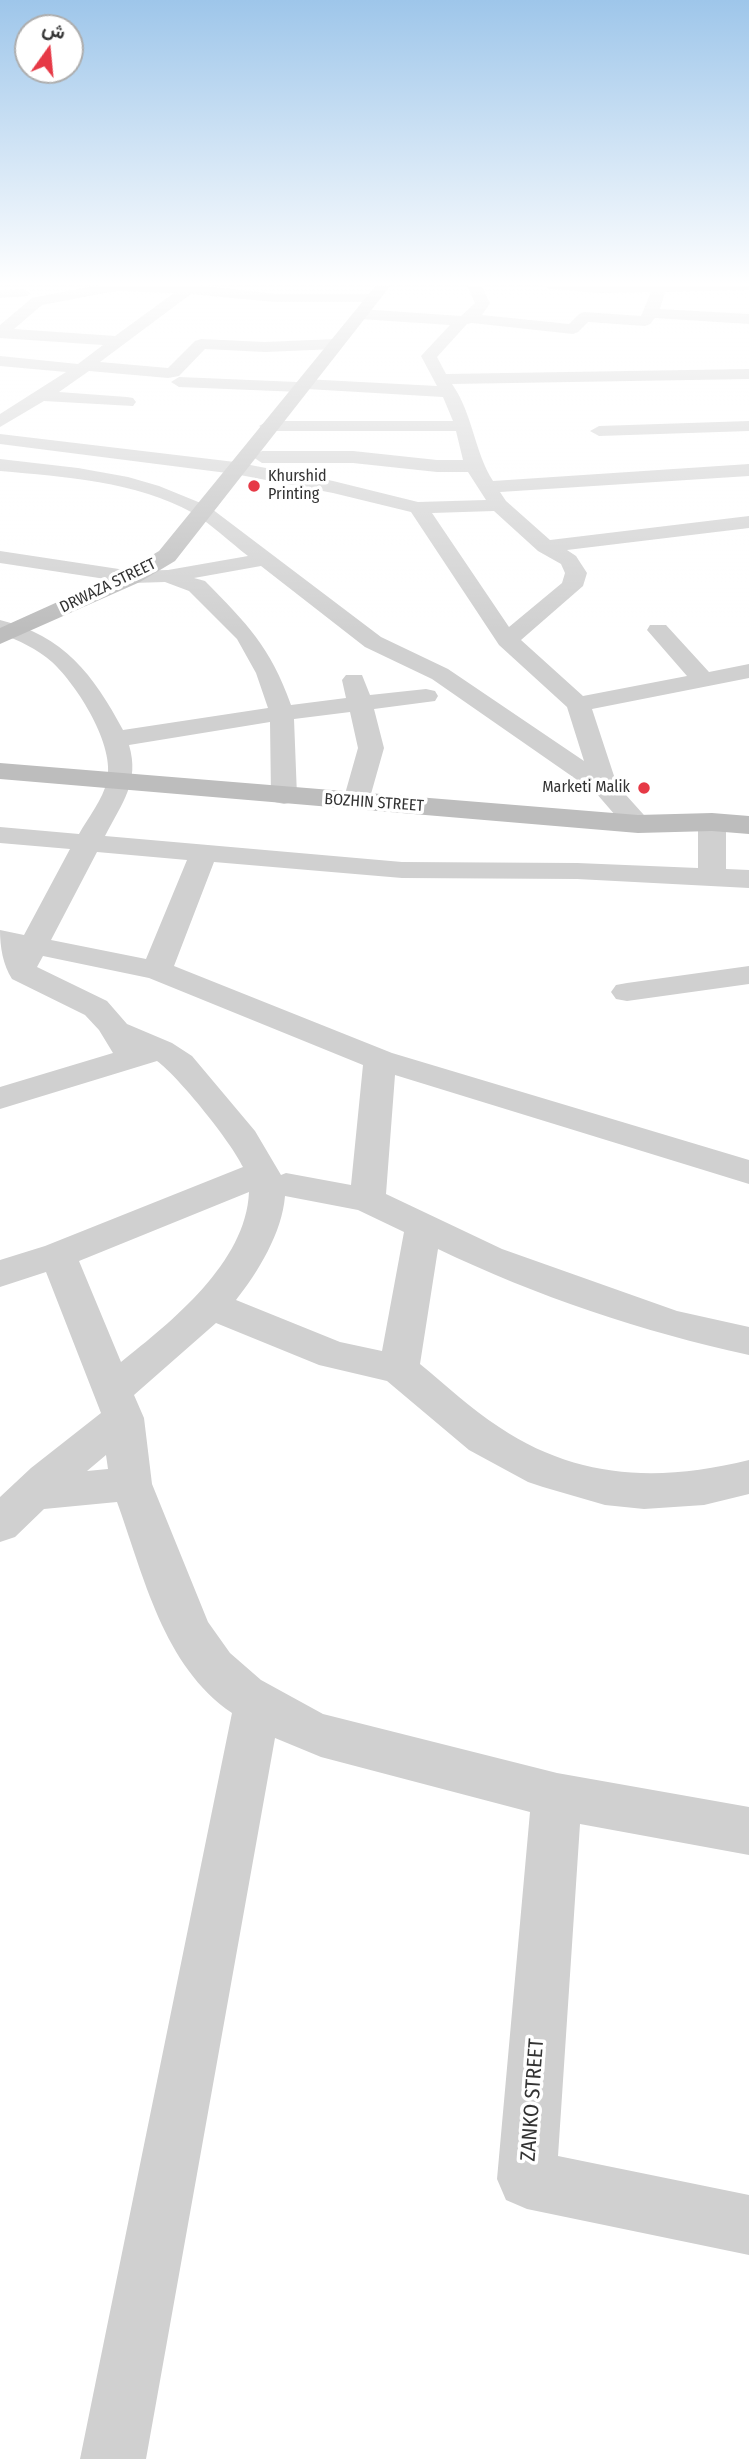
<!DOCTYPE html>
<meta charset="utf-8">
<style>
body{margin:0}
#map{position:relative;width:749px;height:2459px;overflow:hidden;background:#fff;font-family:"Fira Sans Condensed",Vazirmatn,sans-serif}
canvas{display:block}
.north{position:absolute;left:14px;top:14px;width:70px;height:70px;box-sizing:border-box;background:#fff;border:2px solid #adadad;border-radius:50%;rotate:15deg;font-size:19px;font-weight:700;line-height:28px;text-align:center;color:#333}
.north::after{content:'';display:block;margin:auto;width:24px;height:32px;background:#e63946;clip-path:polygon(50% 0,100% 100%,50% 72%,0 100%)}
</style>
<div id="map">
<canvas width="749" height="2459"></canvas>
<div class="north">ش</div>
</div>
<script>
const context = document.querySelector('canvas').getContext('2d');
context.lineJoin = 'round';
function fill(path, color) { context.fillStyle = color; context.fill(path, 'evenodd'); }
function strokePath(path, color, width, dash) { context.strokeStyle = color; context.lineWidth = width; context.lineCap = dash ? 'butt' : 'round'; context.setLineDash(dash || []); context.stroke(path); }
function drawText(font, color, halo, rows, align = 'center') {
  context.font = font + ' "Fira Sans Condensed",sans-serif'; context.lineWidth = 7; context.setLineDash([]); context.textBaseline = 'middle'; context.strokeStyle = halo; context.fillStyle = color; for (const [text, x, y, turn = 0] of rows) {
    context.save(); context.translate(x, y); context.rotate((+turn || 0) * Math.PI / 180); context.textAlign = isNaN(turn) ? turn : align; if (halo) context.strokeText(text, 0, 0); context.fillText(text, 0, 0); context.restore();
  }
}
const street = new Path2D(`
 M98,285H199L275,294H372L379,298L372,302H275L191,294L100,362L168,368L195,341L201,339L265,342L336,339L344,344L336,349L265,352L205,349L179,376L168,378L89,371L59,392L127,397L133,398L136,402L133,406L44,401L0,427V414L66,372L0,366V356L78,364L103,345L0,338V325L32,298ZM116,291L174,293L115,336L14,329L42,305Z
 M467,285H481L490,303L482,315L569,324L579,314L584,312L641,316L651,292L600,293L550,289L543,285H749V290L665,292L660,309L749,314V324L655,318L650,324L645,326L588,322L578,332L573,334L472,323L467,324L437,357L446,374L749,369V379L452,384C473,414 474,451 493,481L749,464V476L500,492L506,501L550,540L749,516V528L567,550L576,556L587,573L583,586L521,640L583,696L687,676L647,630L650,625H666L709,672L749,664V678L592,709L617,785L652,824L648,830L638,832L628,830L596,793L432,679L365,647L261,566L194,578L205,581C247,624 270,646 291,705L346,698L342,680L346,675H362L370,695L426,689L435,691L438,696L435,701L374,709L384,748L369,801L365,807L356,809L347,807L343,801L358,748L350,712L294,719L297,796L293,802L284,804L275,802L271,796L270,722L129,745C140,782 122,803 105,836L402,862L577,863L698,868V822L702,816L712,814L722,816L726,822V869L749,870V888L577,879L402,878L214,862L174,966L392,1053L749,1160V1184L395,1075L386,1194L502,1249L677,1311L749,1327V1355C643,1332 536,1296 438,1249L420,1364C446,1385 471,1409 499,1427C578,1480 660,1482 749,1460V1494L704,1505L644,1509L605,1505L543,1487L528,1482L469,1450L387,1381L319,1365L216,1323L134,1395L144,1418L152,1484L208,1622L230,1653L261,1680L323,1714L557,1773L749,1807V1855L580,1824L558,2156L749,2195V2255L527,2209L506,2200L497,2179L530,1812L321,1757L275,1738L146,2459H80L232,1713C163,1666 144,1576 117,1502L44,1509L15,1537L0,1542V1497L31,1468L101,1413L46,1272L0,1287V1260L45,1246L243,1167C232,1143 178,1076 157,1061L0,1109V1087L113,1053L99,1030L85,1015L12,979C3,965 0,947 0,930L24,935L70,849L0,843V827L79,834C88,818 103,799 107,781C116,746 77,685 52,662C37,649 19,640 0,634V620C64,636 93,674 123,730L268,708L256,673L237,639L189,591L165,582L132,583L0,563V551L132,571L168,570L248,556C230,542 212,525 193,513C135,481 65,477 0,471V459L78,468L128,477L159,486L208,506L381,637L448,669L584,761L567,707L499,645L411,512L333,493L235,474L0,444V434L235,462L333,481L418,502L486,500L468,472H437L353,463H262L253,457L262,451H353L437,460H463L456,431H268L259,426L268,421H453L443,397L307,389L300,392L179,387L171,382L179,377L297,382L304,379L437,386L421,356L450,325L360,319L352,314L360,309L461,316L475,303ZM494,511L538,551L561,564L565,573L562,583L509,627L432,513ZM97,852L187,860L146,959L51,940ZM43,956L149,978L363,1065L351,1185L286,1173L281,1175L255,1131L192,1056L172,1043L127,1024L107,1001L37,967ZM249,1192C246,1263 171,1322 121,1362L79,1261ZM285,1196L358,1210L404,1232L382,1351L340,1342L236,1300C258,1272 282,1233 285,1196ZM106,1455L108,1469L87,1471Z
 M23,289L30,293L28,296L0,298V290Z
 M749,421V431L599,436L590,431L599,426Z
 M749,966V984L627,1001L616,999L611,992L616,985L627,983Z`);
const secondary = new Path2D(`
 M376,285H391L175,561L140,582L0,644V628L124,572L159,551Z
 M0,763L638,815L712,813L749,816V834L712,831L638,833L0,779Z`);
const markers = [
 [254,486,7,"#e63946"],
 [644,788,7,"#e63946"]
];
const farPoinames = [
 ["Khurshid",268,477],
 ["Printing",268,495],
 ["Marketi Malik",630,788,"right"]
];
const farStreetnames = [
 ["DRWAZA STREET",108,586,-26],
 ["BOZHIN STREET",374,803,4]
];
const nearStreetnames = [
 ["ZANKO STREET",533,2100,-86]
];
fill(street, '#d0d0d0');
fill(secondary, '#bdbdbd');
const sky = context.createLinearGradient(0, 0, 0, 630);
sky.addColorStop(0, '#9ec6ea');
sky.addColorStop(0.45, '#fff');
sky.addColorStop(1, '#ffffff00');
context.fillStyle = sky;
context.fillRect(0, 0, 749, 630);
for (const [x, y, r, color] of markers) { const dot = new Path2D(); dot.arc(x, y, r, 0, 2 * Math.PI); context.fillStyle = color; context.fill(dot); strokePath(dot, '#fff', 2.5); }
drawText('16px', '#333', '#fff', farPoinames, 'left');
drawText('16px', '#333', '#fff', farStreetnames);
drawText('21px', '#333', '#fff', nearStreetnames);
</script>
